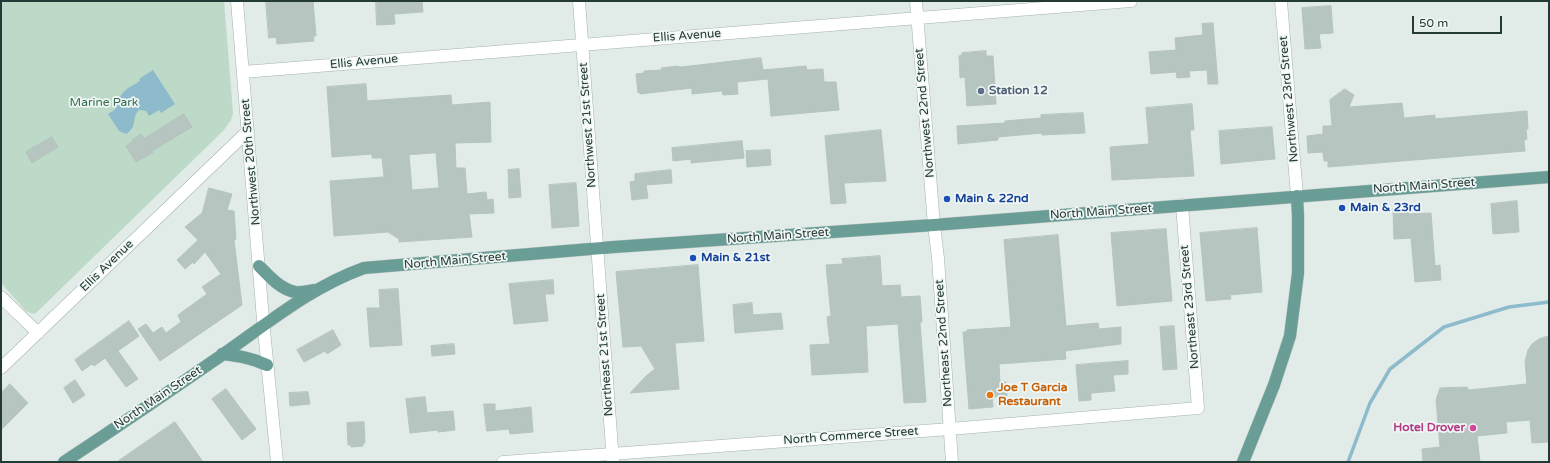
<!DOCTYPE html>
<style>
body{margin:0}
#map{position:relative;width:1550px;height:463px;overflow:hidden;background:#e1ebe7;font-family:"Varela Round",sans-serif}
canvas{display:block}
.frame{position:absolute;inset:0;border:2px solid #233a36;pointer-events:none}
.scale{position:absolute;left:1412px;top:16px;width:90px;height:18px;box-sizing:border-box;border:2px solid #233a36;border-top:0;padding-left:5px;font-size:12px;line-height:14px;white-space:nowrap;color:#233a36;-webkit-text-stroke:3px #f1f7f5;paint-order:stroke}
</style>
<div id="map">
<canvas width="1550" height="463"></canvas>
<div class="frame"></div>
<div class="scale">50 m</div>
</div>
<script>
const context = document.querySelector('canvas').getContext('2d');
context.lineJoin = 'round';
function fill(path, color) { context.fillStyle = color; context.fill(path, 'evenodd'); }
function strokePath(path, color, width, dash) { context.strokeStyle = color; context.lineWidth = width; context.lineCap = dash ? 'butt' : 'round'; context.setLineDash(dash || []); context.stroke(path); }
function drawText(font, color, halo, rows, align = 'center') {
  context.font = font + ' "Varela Round",sans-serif'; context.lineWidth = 3.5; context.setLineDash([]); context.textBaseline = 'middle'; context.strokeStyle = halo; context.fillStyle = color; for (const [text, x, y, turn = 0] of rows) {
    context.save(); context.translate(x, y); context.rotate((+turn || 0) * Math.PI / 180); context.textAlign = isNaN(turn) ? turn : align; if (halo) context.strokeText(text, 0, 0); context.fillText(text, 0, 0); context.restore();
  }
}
const green = new Path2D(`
 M1,1H224L233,113L231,120L224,130L36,313L33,314L26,311L1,283Z`);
const water = new Path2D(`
 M153,70L175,104L161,113L159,110L149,116L146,111L139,110C131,118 138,127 126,134L119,131L108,114C121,108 115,102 122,94C126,88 134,85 140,81L139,79Z`);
const stream = new Path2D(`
 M1348,462L1370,403L1390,369L1444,327L1509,307L1549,302`);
const building = new Path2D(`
 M266,1H313L316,36H313L314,41L277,44L276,37L269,38Z
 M376,1H422L423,12L394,14L395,24L377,25Z
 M1331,6L1333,33L1319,34L1321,48L1305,49L1302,8Z
 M1213,23L1218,84H1208L1207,70L1189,71L1190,77L1177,78L1176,72L1151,74L1149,52L1176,50L1175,38L1203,35L1202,24Z
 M986,51V56H993L996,104L967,106L965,77L960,78L959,56L962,55V53Z
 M761,58L763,70L806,66L807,70L823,69L824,82H836L839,110L771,116L768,79L737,82L738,94L723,95L722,91L692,94V88L640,94V92L638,93L636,74L644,73V71L662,70L661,68L679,66V67Z
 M366,84L367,101L451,95L452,105L490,102L491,142L455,143L456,168H465L467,194L486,192L487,200L493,199L494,213L469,214L472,237L399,242V239L388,232L334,236L330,181L384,177L382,158H372V154L332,157L327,87ZM436,153L439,188L412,190L409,155Z
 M1345,89L1354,95L1349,107L1402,103L1404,118L1435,115V119L1527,111L1528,129H1526L1527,139L1524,140L1525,151L1328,167V161H1324L1323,152L1308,153L1307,136L1323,134V126H1332L1330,100Z
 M1192,104L1194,130H1190L1194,176L1112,180L1110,147L1149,144L1146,108Z
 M1083,113L1085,133L1042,135V133L998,137V140L958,144L957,126L1005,123V121L1041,118V115Z
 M184,114L192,127L152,151L153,153L136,162L126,146L133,141L132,140L141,134L144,138Z
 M1272,127L1275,159L1221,164L1219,131Z
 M881,130L886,181L844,183L846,203L831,204L825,136Z
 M52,137L58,147L32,163L26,152Z
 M742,141L744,158L691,163V159L673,161L672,148Z
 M770,150L771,165L747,167L746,151Z
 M519,169L521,197L509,198L508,170Z
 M671,170L672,183L646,185L648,198L632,200L630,182L635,181V174Z
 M576,183L579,226L552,228L549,185Z
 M209,188L232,194L227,210L234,211L236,239L234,240L242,305L160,361L138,329L146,324L153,333L162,327L166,333L181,322L178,315L207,294L202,287L221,274L205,252L194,264L193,262L185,269L177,260L198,240L185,227L202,213Z
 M1517,201L1519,232L1493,234L1491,204Z
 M1408,207L1409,214L1431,213L1435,266L1440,265L1441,280L1415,282L1411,238L1394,239L1393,209Z
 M1257,228L1262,292L1230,295L1231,299L1206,301L1200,233Z
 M1166,229L1172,301L1117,306L1111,233Z
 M1058,235L1066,326L1098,323L1099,329L1121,327V344L1065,351L1066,359L999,364L1000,382H1006L1007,396L992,397L993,407L969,409L963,332H967V330L1011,327L1004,240Z
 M880,256L882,286L900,285L901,297L920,296L922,322H920L926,402L904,403L898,324L866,326L868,372L812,375L810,345L830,344L827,317L831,316L826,265L843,264L842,259Z
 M698,265L704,341L675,343L679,389L630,393L646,376L655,369L641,346L623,347L616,272Z
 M553,280L554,294H545L548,321L514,324L509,284Z
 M398,289L402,345L370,347L367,308H380L379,290Z
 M752,303L753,315L781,313L783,329L735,333L733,305Z
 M129,321L139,336L118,351L138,379L126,387L105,358L94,366L92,364L82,371L75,360Z
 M1174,326L1177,369L1163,370L1160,327Z
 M333,330L341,345L327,354L325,351L304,362L297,350Z
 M1549,336V442L1532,443L1530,420L1506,422L1507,433L1477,436L1480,462H1423L1422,449L1440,447L1436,400L1440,388L1467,387L1469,390L1527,384L1525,362L1528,350L1532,344L1539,339Z
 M454,344L455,354L432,356L431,346Z
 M1128,361V374L1113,375L1115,391L1091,393V400L1079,401L1076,365Z
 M75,380L85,395L73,403L64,388Z
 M10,384L28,403L1,430V393Z
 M226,389L256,429L242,440L212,399Z
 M308,392L310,404L290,406L289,393Z
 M425,397L427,413L453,411L455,430L438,432V430L410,433L406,399Z
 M484,404H495V411L531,407L533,432L510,434L509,429L487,431Z
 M175,422L203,462H117Z
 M364,422L365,443H363V446L351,447V445H348L347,423Z`);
const minor = new Path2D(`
 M237,1L263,320L277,462
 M579,1L613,462
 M916,1L934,225L938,258L952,462
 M1281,1L1297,196
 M243,72L1131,1
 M1,297L38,333
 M1,368L248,131
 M503,462L950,429L1198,408L1182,205`);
const major = new Path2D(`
 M259,266C269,276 280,289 295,292C301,293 309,291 314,290
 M222,354C239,356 252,358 267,365
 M64,462C117,427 170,391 222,355C268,323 311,287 364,268L614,247L934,225L1549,177
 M1243,462L1274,385L1290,336L1298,273V216L1297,196`);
const markers = [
 [981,91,4,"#5c6f8a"],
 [947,199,4,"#1a4fb4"],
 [1342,208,4,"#1a4fb4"],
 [693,258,4,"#1a4fb4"],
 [990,395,4,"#e8710a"],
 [1473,428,4,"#d1479c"]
];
const streetNames = [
 ["Ellis Avenue",687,36,-4],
 ["Ellis Avenue",364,62,-5],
 ["Northwest 23rd Street",1289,99,-95],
 ["Northwest 22nd Street",925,113,-95],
 ["Northwest 21st Street",588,125,-94],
 ["Northwest 20th Street",251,162,-95],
 ["North Main Street",1424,186,-4],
 ["North Main Street",1101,212,-4],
 ["North Main Street",778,236,-4],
 ["North Main Street",455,261,-5],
 ["Ellis Avenue",107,266,-44],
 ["Northeast 23rd Street",1190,307,-95],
 ["Northeast 22nd Street",944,343,-94],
 ["Northeast 21st Street",605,355,-94],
 ["North Main Street",158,398,-34],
 ["North Commerce Street",851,436,-4]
];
const serviceNames = [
 ["Station 12",989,91]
];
const parkNames = [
 ["Marine Park",104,103]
];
const transitNames = [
 ["Main & 22nd",955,199],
 ["Main & 23rd",1350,208],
 ["Main & 21st",701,258]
];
const foodNames = [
 ["Joe T Garcia",998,388],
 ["Restaurant",998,402]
];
const hotelNames = [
 ["Hotel Drover",1465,428]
];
fill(green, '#bcdac7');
fill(water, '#8dbbcc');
strokePath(stream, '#8dbbcc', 3.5);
fill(building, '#b7c5c1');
strokePath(building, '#b4c4bf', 1);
strokePath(minor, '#a4b2ae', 13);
strokePath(major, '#c1c8c7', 13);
strokePath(minor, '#fff', 12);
strokePath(major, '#699d96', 12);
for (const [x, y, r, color] of markers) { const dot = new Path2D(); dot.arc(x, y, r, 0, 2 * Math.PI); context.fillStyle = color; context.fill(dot); strokePath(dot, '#f1f7f5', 1.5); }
drawText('12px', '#233a36', '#f1f7f5', streetNames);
drawText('bold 12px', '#4e5e75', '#f1f7f5', serviceNames, 'left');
drawText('12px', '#306e4f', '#f1f7f5', parkNames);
drawText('bold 12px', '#164399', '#f1f7f5', transitNames, 'left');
drawText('bold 12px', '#c56008', '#f1f7f5', foodNames, 'left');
drawText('bold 12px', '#b23c85', '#f1f7f5', hotelNames, 'right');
</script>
